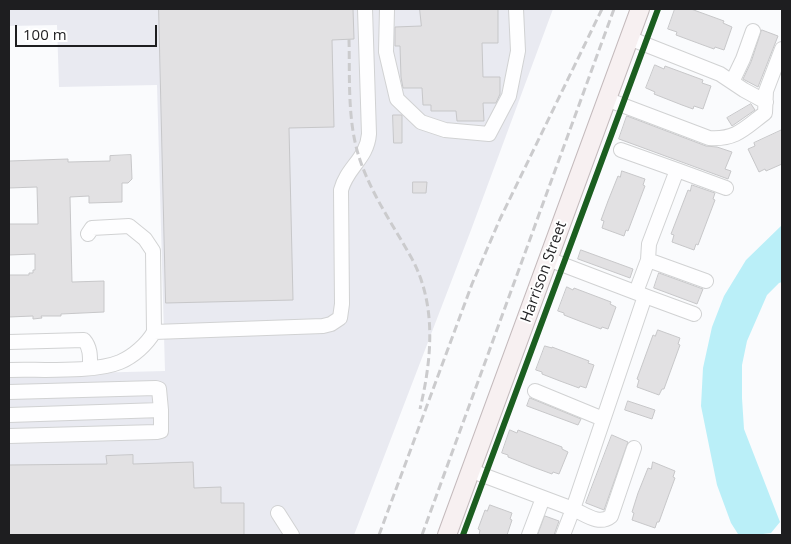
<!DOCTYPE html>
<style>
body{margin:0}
#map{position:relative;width:791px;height:544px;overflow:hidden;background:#fafbfd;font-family:"Open Sans",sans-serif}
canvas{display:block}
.frame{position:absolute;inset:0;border:10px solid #1e1e20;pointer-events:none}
.scale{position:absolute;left:15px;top:25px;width:142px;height:22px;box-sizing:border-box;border:2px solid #1e1e20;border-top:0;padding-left:6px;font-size:15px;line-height:18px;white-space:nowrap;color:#1e1e20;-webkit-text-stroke:4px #fff;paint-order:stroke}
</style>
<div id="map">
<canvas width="791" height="544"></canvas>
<div class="frame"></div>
<div class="scale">100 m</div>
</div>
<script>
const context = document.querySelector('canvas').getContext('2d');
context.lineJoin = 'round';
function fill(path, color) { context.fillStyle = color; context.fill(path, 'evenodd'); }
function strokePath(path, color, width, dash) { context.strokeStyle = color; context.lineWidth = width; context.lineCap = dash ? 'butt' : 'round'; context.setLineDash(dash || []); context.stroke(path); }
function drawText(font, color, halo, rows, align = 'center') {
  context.font = font + ' "Open Sans",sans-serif'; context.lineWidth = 4; context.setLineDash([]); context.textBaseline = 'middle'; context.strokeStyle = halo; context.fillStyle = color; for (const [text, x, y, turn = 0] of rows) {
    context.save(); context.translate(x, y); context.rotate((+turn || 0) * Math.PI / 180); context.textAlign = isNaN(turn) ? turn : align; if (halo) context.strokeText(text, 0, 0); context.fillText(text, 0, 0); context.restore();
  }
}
const built = new Path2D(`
 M9,9H553L471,230L354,535H9V375L165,371L157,85L59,87L57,25L9,26Z`);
const water = new Path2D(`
 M782,225V282L779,283L767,295L747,341L742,365V398L744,429L780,522L771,533L755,535L738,534L731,523L717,485L701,406L703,368L712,327L724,296L746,260Z`);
const building = new Path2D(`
 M159,9H353L354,39L332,40L334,127L289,128L293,300L166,303Z
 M420,9H498V43H482L483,77H500V94L496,103H483L484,121H457L456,111H431V105H423L422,88H403L401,77L400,46H395V27L421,26Z
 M675,9H691L724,21L723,23L732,27L724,50L715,47L714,49L703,45L676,35L677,32L668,29Z
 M762,30L778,36L758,87L743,79L751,62Z
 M655,65L664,69L665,66L703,80L702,83L711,86L703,109L694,106L693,109L682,105L654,94L655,92L646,88Z
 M751,104L755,110L732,126L727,118Z
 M393,115H402V143H394Z
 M627,116L706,146L717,147L732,152L725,169L731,171L728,179L619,139Z
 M782,130V164L766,171L765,169L759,172L748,149L755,146L754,143Z
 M131,155L132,179L128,183H122V202L89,203V196L70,197L72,282L104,281V312L61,314V316H41L42,318L33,319V316L9,317V275H29V273H33V270H35V254L9,255V224H38L37,187L9,188V161L68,159V162L110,161V156Z
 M622,171L645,179L643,185L645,186L628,231L626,230L624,236L602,228L604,221L601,220L608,201L618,176L620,177Z
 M413,182H427L426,193H413Z
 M692,185L715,193L713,199L715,200L698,245L696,244L694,250L672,242L674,235L671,234L688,190L690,191Z
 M581,250L633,269L630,278L578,259Z
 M659,273L703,289L697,304L654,288Z
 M567,287L573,290L574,288L611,302L610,304L616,307L608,329L602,327L601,329L582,322L564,315V313L558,311Z
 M658,330L680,338L678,344L680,345L664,389H662L659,395L637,387L639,380L637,379L653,335L655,336Z
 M545,346L552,348V347L589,361L588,363L594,365L586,388L580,386L579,388L560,381L542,374V372L536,370Z
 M530,398L581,419L578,425L527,406Z
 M628,401L655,410L652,419L625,410Z
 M510,430L517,433L518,430L562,447V449L568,452L559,474L553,472L552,474L533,467L508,457V455L502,453Z
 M612,435L628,442L604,510L586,503Z
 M133,455V464L193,462L194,488L221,487V503H244V535H9V465L107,464L106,456Z
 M653,462L675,471L673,477L675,478L668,497L659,522H657L655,528L632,520L634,513L632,512L638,493L648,468L651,469Z
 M490,505L512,513L510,519L512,520L507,535H479L480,530L478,529L485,510L487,511Z
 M545,516L559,521L554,535H538Z`);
const minor = new Path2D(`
 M387,9L386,52L397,99L421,122L445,130L489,134L509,96L518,51L516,9
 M629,38L720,74L744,90L766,102
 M732,82L743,59L753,31
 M606,99L709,138C736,140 745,128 765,113L766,91L782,49
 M621,150L677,170L649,244L648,260L636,292
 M677,170L726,188
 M648,260L706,281
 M645,296L694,314
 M154,332L323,326L331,324L340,318L342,304L341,190C347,167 367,159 369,134L365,9
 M9,342L84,340C91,348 90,358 90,368
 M9,370C39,369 94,373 120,362C134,356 147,344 154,332L153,251L145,239L129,226L92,228L88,234
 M535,391L603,419
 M9,392L156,388L159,389L161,410
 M9,415L161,410V431L157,432L9,436
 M472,471L573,509L645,296L548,259
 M278,513L292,535
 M529,535L543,498
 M563,535L573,509C585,514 599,526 611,516L634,448`);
const major = new Path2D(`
 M447,535L640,9`);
const rail = new Path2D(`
 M349,39C350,79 347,122 360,160C372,195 393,225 411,257C437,304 432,358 420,409
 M379,535L472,284L500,219L602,9
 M422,535L614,9`);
const cycleway = new Path2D(`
 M463,535L658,9`);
const streetNames = [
 ["Harrison Street",544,272,-70]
];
fill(built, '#e9eaf1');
fill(water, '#baeff8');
fill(building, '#e2e1e3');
strokePath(building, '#c7c7c9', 1);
strokePath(minor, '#d1d2d3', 16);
strokePath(major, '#c4babc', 20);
strokePath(minor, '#fefeff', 14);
strokePath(major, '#f7f0f1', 18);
strokePath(rail, '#cbcbcd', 3, [8, 4]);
strokePath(cycleway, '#1b5e20', 6);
drawText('15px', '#1e1e20', '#fff', streetNames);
</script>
